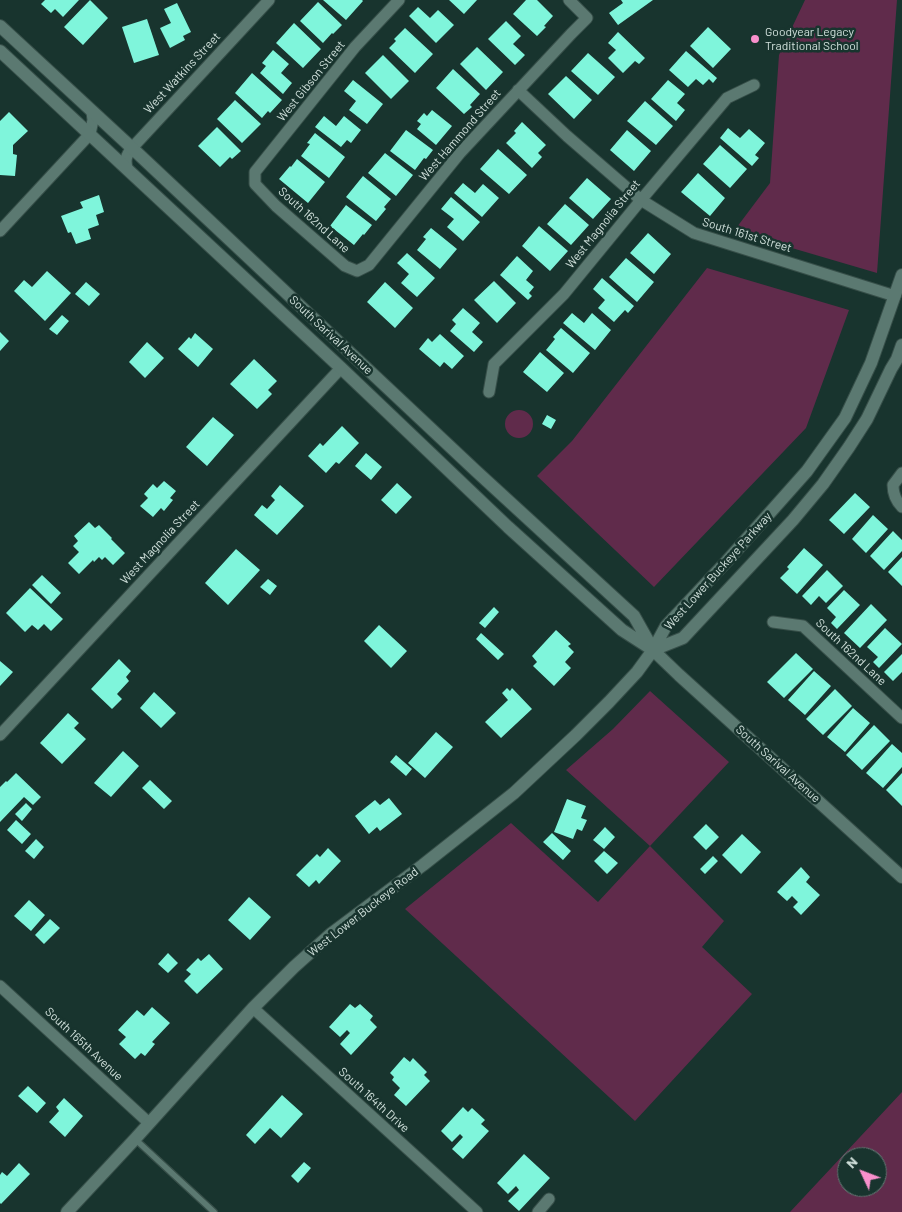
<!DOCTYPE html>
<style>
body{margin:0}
#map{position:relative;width:902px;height:1212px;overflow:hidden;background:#18342e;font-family:Barlow,sans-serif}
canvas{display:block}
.north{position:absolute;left:837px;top:1147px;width:50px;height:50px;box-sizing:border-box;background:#18342e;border:1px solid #627973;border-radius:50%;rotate:313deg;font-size:14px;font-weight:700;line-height:20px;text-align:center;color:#d0e0db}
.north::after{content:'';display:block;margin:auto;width:18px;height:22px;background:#f890cc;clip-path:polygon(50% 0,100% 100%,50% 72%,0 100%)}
</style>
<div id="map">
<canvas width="902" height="1212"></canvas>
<div class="north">N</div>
</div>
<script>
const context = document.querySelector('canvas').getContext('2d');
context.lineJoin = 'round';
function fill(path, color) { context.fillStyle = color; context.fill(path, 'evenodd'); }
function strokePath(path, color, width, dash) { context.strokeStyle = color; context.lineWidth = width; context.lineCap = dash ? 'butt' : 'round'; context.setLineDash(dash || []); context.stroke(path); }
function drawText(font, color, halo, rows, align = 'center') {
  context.font = font + ' Barlow,sans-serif'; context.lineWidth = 5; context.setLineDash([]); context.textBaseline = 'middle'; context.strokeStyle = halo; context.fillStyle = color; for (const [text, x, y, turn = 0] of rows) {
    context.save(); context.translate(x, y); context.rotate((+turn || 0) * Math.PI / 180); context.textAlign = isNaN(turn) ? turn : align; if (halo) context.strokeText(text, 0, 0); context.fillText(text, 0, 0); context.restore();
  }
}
const green = new Path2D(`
 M805,0H897L877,273L734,231L770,183L779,55Z
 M707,268L849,310L806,428L654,587L537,476L572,441Z
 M505 424a14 14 0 1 1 28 0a14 14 0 1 1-28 0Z
 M650,691L729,762L650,846L724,921L702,947L752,994L635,1121L405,909L511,823L598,902L650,846L566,770L613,729Z
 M902,1092V1212H790ZM847,1157H877V1187H847Z`);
const building = new Path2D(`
 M45,0H79L63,17L55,9L51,13L41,4Z
 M90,0L108,18L83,45L64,27Z
 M323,0H362L363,1L346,20Z
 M449,0H477L464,14Z
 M526,0H537L553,16L544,26L546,27L537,36L513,14Z
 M621,0H653L618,25L609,13L623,3Z
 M318,2L342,25L333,34L332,33L323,43L300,21Z
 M177,3L191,32L183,36L185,40L170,48L160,28L171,23L164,9Z
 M418,7L430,18L438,10L454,25L436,43L409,16Z
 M147,19L159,55L134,63L122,27Z
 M506,21L521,36L513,44L525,55L515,65L488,39Z
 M294,23L321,49L303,68L276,43Z
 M708,27L731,49L713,68L690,46Z
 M405,28L433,54L415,73L389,48L396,41L394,39Z
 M618,32L645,58L639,64L635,61L623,73L608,58L616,50L608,43Z
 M477,47L503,72L486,90L460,64Z
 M273,50L289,64L281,73L292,83L283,94L260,73L266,66L262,63Z
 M686,51L717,78L713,83L709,79L703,85L696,79L688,87L669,70Z
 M588,53L615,77L598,95L571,71Z
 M383,55L409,81L391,99L365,73Z
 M453,69L480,94L470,105L472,107L464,114L436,88Z
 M252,73L282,100L270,113L268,111L262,118L235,93Z
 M566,76L592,100L574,119L548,94Z
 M353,80L383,104L367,124L349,110L356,101L344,91Z
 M668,80L685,94L677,103L685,110L676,121L651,99Z
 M235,100L261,124L242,143L217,119Z
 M645,101L673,126L656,145L627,121Z
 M432,110L452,126L436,145L417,129L421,124L417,121L424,113L427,116Z
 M9,112L28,131L13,145V154L17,155L15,176L0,175V121Z
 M324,116L336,126L344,116L361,130L351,143L347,140L341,147L315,127Z
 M522,122L546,145L538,153L542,157L532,168L506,143L516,133L514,131Z
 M217,127L241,151L232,159L230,157L220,167L198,146Z
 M728,128L740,138L749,129L765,143L755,155L759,158L752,166L720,138Z
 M406,130L433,150L426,159L424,158L415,170L390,151Z
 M627,130L651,151L634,171L610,150Z
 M315,133L345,157L329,178L301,156L310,144L307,143Z
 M720,145L747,169L730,188L703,164Z
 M498,149L527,175L509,194L480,169Z
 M385,153L413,175L396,196L368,173Z
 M297,159L325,182L308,203L279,179L290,166L291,167Z
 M698,173L725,198L710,216L681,192Z
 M363,176L391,199L384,207L386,209L376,221L346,197Z
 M587,178L611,199L593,219L569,198Z
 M463,183L475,193L483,184L499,198L482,217L454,193Z
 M99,195L104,212L96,215L99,225L88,229L91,239L76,244L71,232L68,233L61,216L83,208L80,202Z
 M451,197L480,222L463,241L447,227L454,219L441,209Z
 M565,204L589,225L571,245L547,224Z
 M346,205L372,225L364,235L363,234L354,245L330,226Z
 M539,226L568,251L550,271L522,246Z
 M431,228L457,249L440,269L417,250L426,239L423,237Z
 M648,233L671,254L654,274L630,253Z
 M407,253L435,278L417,297L401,283L409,274L397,263Z
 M517,256L533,271L526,280L534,287L529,293L532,296L528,300L500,275Z
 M626,258L654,282L637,302L609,277Z
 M47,271L71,293L45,321L14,291L24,280L32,287Z
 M602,278L634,306L628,313L625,310L614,322L598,308L605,300L593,289Z
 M494,281L516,303L497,323L474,300Z
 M86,282L100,294L89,306L75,294Z
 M385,282L413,308L395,328L367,302Z
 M463,308L480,323L472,332L483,342L474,352L450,331L456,324L452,320Z
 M572,313L584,323L592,313L611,330L595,350L563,323Z
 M62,315L69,321L57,335L49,329Z
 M561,328L590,353L573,373L546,350L555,339L553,337Z
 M0,332L9,341L0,351Z
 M195,333L213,349L198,367L178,349L189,337L191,339Z
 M440,334L464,356L452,369L444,362L440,367L419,349L428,338L432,342Z
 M147,342L164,358L145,378L129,362Z
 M540,352L564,373L547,392L523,372Z
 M254,359L277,381L268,390L272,394L257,409L230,384Z
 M547,415L556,420L551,429L542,424Z
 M213,417L234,435L207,466L186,447Z
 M342,426L359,443L339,464L336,462L326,473L308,456L320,443L323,446Z
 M366,453L382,467L371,480L355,466Z
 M164,481L176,491L170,498L173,500L164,511L161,508L153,517L140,506L148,498L144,494L153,484L157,488Z
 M397,483L412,497L396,514L381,500Z
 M280,485L304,506L277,535L254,515L262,505L267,509L275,500L271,496Z
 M855,493L870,507L844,534L829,520Z
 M873,515L888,529L866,553L852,539Z
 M89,522L95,528L99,525L112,538L111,539L125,553L113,565L105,557L102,560L99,557L94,562L93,560L79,574L68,563L79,552L73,546L78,541L74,536Z
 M893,531L902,540V551L884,570L870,556Z
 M804,548L823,565L797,594L780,578L789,569L787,567Z
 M236,549L260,570L228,605L205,583Z
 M902,557V586L888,572Z
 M827,570L843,586L826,603L819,596L811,605L802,596Z
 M42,575L61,593L51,604L32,585Z
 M268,579L277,586L270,595L260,587Z
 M30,588L63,619L51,631L44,624L38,630L32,625L25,632L6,613Z
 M844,590L860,605L837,629L831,623L836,617L827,608Z
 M871,604L887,620L860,648L844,633Z
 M494,607L499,612L485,628L479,623Z
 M379,625L407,651L391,668L364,641Z
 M885,628L902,644L879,668L873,662L878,657L867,647Z
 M556,630L571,644L568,646L574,652L565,662L571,668L554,686L533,666L537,662L532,656Z
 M481,633L504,654L498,660L476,639Z
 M796,653L813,669L784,698L767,682Z
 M902,654V672L893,681L884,672Z
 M119,659L131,671L126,677L129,681L117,694L122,699L112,709L91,689Z
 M0,661L13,672L0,686Z
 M814,671L831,686L805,715L788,700Z
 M507,688L510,691L512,688L532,709L501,738L485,722L508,700L502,693Z
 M835,689L852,706L823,735L806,719Z
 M154,692L176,713L161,728L140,708Z
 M853,708L870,723L845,752L827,737Z
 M68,713L79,723L74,728L86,739L62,764L40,743Z
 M874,725L890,741L862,770L846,755Z
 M436,732L453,747L425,778L408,763Z
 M892,744L902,753V767L883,788L866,773Z
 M123,751L139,766L111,797L94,783Z
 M396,755L412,769L406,776L390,762Z
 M16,773L41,797L33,805L24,797L0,822V787L6,781L7,782Z
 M902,773V806L886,790Z
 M150,780L172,801L164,809L142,788Z
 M389,798L402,814L380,831L377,827L369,834L355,816L375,800L380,805Z
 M567,799L586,806L581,818L587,820L582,831L577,829L573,839L554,832Z
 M26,803L32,809L22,821L15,814Z
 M16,820L31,834L22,844L7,830Z
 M706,824L719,837L706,850L693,837Z
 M605,827L615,837L604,849L593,840Z
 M552,833L571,851L563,860L543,842Z
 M742,834L761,852L741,874L722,855Z
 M36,839L44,847L34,859L25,851Z
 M328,848L341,861L319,884L316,880L309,887L296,875L317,854L320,857Z
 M604,851L618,863L607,874L594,861Z
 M713,856L718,861L705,874L700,869Z
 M801,867L810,877L806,882L820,895L801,915L793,907L798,902L792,896L787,901L777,892Z
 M249,897L271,917L250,940L228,920Z
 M29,900L45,915L31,931L14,916Z
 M50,919L60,928L44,944L35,935Z
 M168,953L178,963L168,973L158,964Z
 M209,954L223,969L197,994L184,981L191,974L186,970L198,958L201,961Z
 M350,1004L355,1008L360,1004L373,1016L370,1020L377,1027L351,1055L340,1044L350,1033L347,1030L340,1037L329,1027Z
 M152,1007L170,1023L152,1042L155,1044L145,1056L141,1053L135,1059L119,1044L126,1037L118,1030L137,1010L144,1016Z
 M404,1057L410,1062L413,1058L427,1072L424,1075L430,1081L406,1106L394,1095L400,1088L392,1080L394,1077L390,1073Z
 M28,1086L46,1103L37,1113L18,1096Z
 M282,1095L303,1114L281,1138L270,1128L255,1144L246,1135Z
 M64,1098L83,1116L65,1137L49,1122L59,1111L56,1107Z
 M463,1107L468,1112L472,1108L485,1120L481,1124L489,1131L463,1159L452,1149L463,1137L460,1134L452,1142L441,1131Z
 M524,1154L550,1178L519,1211L508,1201L519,1190L516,1186L508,1194L497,1183Z
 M304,1162L311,1168L298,1183L291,1176Z
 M19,1163L30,1174L1,1204L0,1203V1175L2,1172L7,1176Z`);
const service = new Path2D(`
 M135,1139L214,1212`);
const minor = new Path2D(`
 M399,0L355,47L255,172V184L276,206L345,266L357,271L369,265L460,153L571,34L587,18L569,0
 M518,90L567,136L641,200L694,233L895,296
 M127,168C125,160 126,155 132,148L269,0
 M0,231L90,134L93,120L92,112
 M489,392L494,364L564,294L641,200L727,98L754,85
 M902,473L893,485C893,493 896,501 902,507
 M773,622L803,626L902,718
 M0,735L341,368
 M0,986L149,1123
 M253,1008L477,1212
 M538,1212L549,1199`);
const secondary = new Path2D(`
 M0,26L132,148L476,471L634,616L652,648
 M0,51L341,368L508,527L622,630L653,650L679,675L902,877
 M653,650L683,638L793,520L823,484L849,447L867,419L891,369L897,359L902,345
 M67,1212L135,1139L253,1008L294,967L332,933L423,865L514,793L576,735L609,702L637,672L653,650L666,626L727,561L807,471L845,418L871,363L902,275`);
const markers = [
 [755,39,5,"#f890cc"]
];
const poiNames = [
 ["Goodyear Legacy",765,32],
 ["Traditional School",765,46]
];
const streetNames = [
 ["West Watkins Street",182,73,-47],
 ["West Gibson Street",311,81,-51],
 ["West Hammond Street",460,135,-49],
 ["South 162nd Lane",314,220,42],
 ["West Magnolia Street",603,224,-51],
 ["South 161st Street",747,235,17],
 ["South Sarival Avenue",331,335,43],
 ["West Magnolia Street",160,542,-47],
 ["West Lower Buckeye Parkway",718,571,-48],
 ["South 162nd Lane",851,652,43],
 ["South Sarival Avenue",778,764,42],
 ["West Lower Buckeye Road",363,912,-38],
 ["South 165th Avenue",84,1044,43],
 ["South 164th Drive",374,1100,42]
];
fill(green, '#602b4b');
fill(building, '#7ff5db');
strokePath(service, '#374f49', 8);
strokePath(minor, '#374f49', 13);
strokePath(secondary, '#374f49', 14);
strokePath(service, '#5b7971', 5.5);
strokePath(minor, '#5b7971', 11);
strokePath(secondary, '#5b7971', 12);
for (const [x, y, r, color] of markers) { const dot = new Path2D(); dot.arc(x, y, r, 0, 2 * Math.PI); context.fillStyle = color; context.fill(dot); strokePath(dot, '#18342e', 2); }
drawText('12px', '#d0e0db', '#18342e', poiNames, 'left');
drawText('12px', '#d0e0db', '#18342e', streetNames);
</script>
